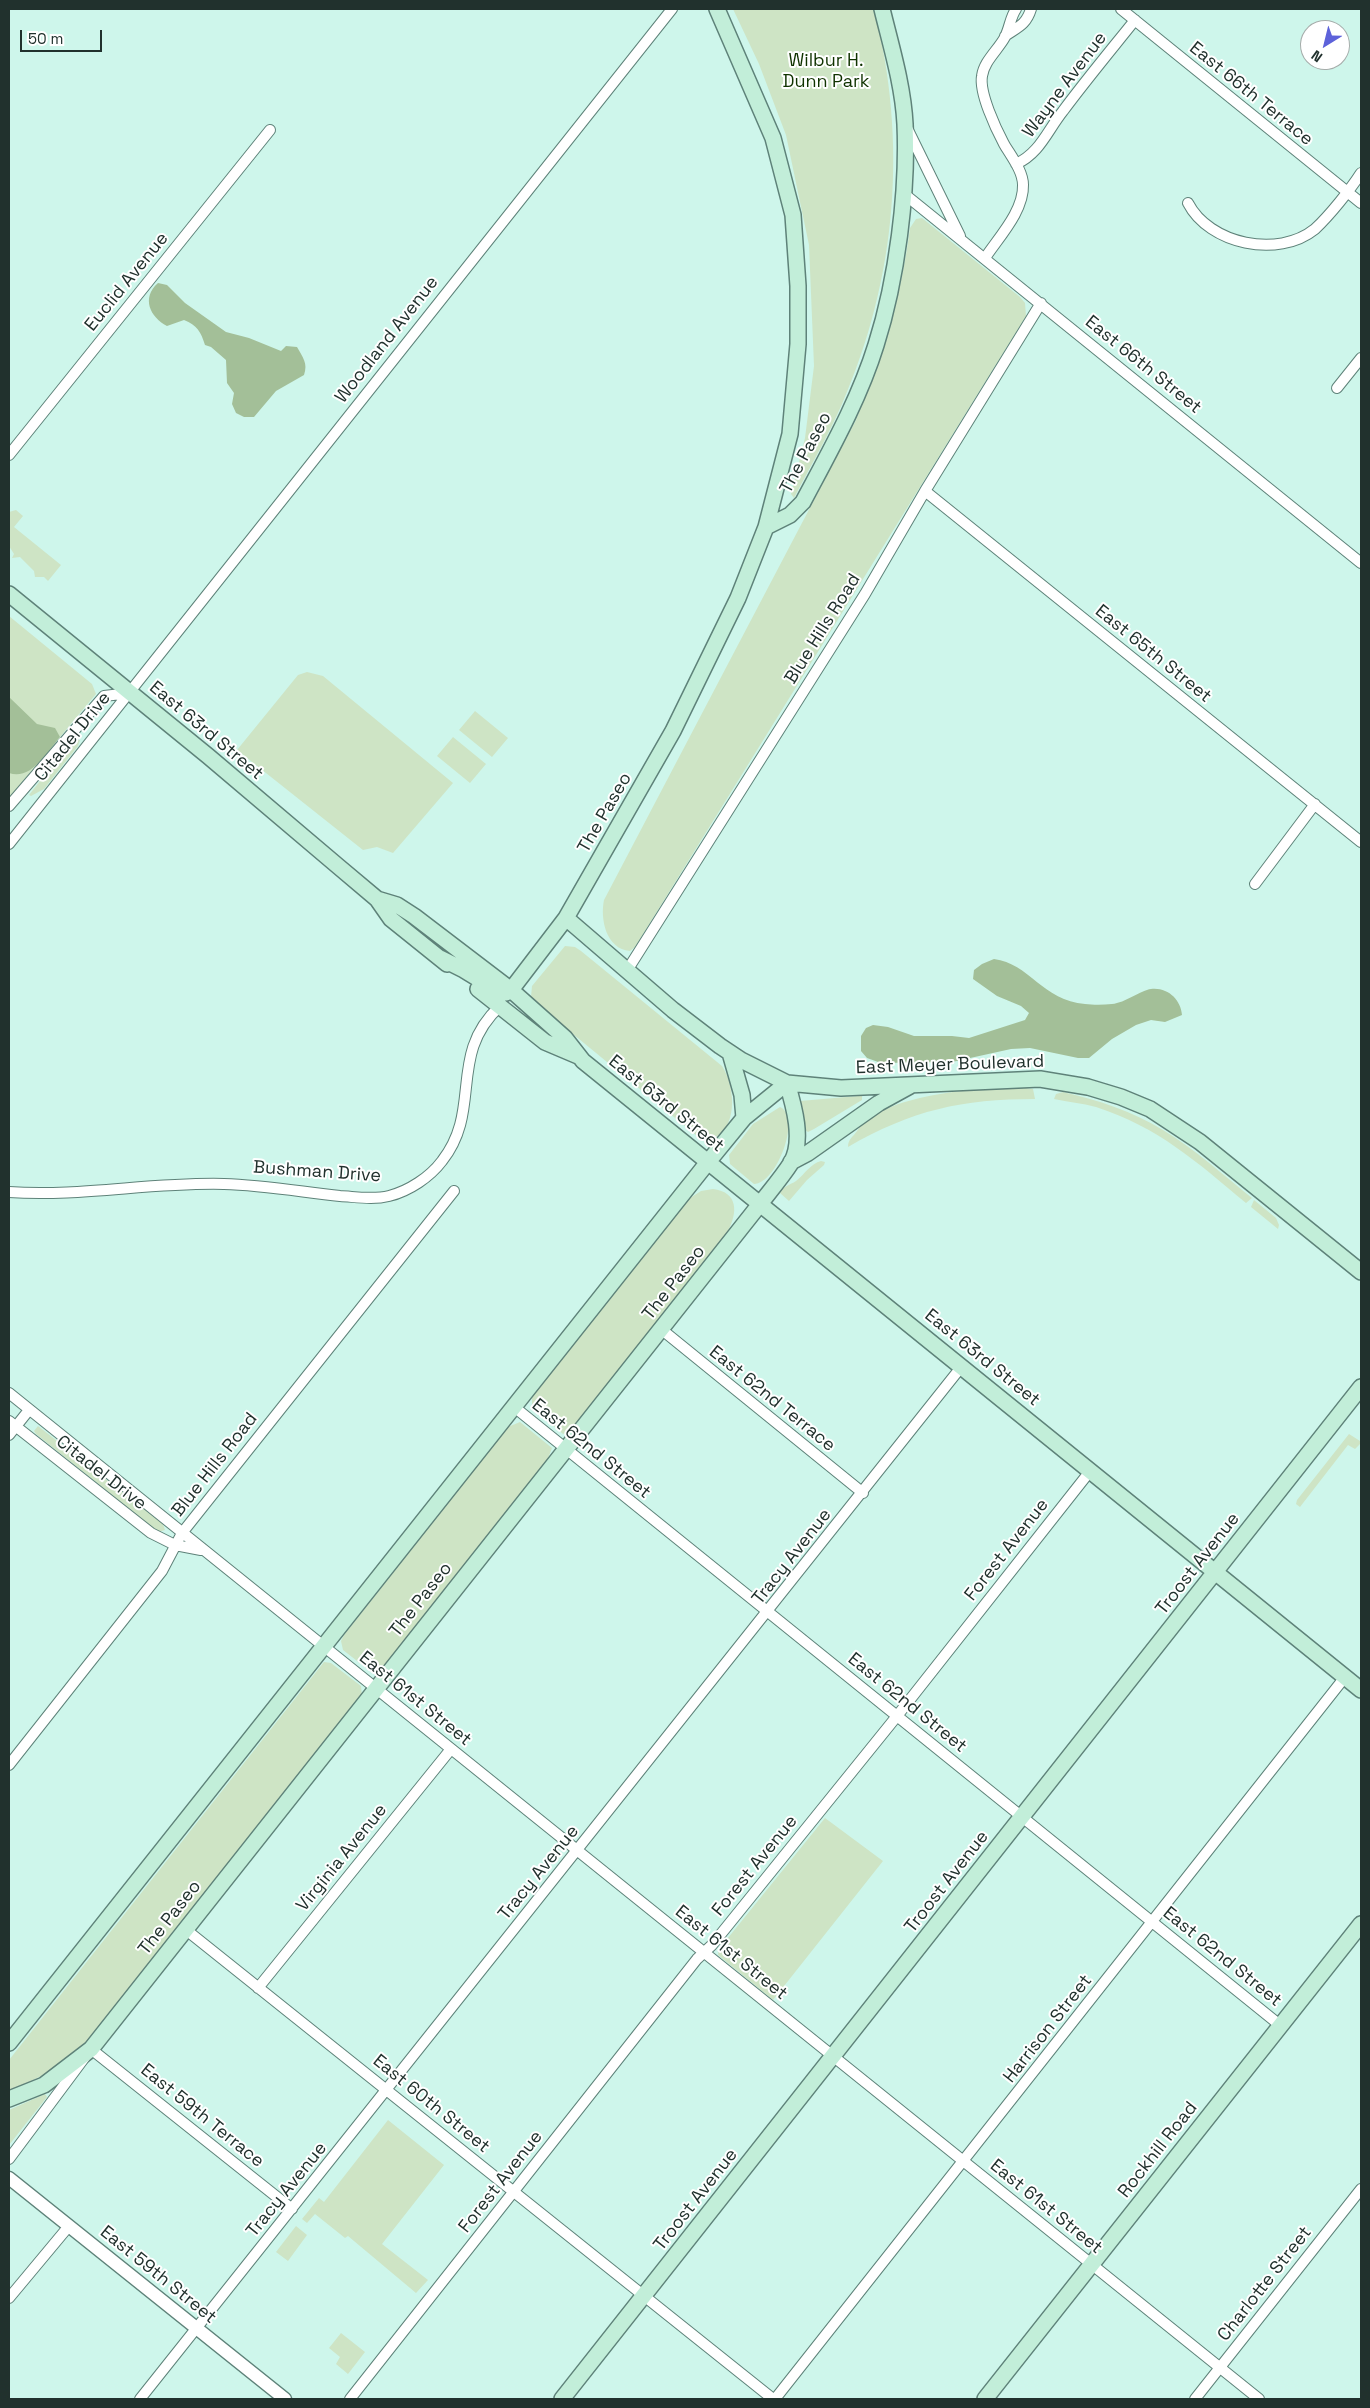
<!DOCTYPE html>
<style>
body{margin:0}
#map{position:relative;width:1370px;height:2408px;overflow:hidden;background:#cef6eb;font-family:"Space Grotesk",sans-serif}
canvas{display:block}
.frame{position:absolute;inset:0;border:10px solid #21312d;pointer-events:none}
.north{position:absolute;left:1300px;top:20px;width:50px;height:50px;box-sizing:border-box;background:#fff;border:1px solid #a6adab;border-radius:50%;rotate:216deg;font-size:14px;font-weight:700;line-height:20px;text-align:center;color:#21312d}
.north::after{content:'';display:block;margin:auto;width:18px;height:22px;background:#5d62da;clip-path:polygon(50% 0,100% 100%,50% 72%,0 100%)}
.scale{position:absolute;left:20px;top:30px;width:82px;height:22px;box-sizing:border-box;border:2px solid #21312d;border-top:0;padding-left:6px;font-size:15px;line-height:18px;white-space:nowrap;color:#21312d;-webkit-text-stroke:4px #fff;paint-order:stroke}
</style>
<div id="map">
<canvas width="1370" height="2408"></canvas>
<div class="frame"></div>
<div class="north">N</div>
<div class="scale">50 m</div>
</div>
<script>
const context = document.querySelector('canvas').getContext('2d');
context.lineJoin = 'round';
function fill(path, color) { context.fillStyle = color; context.fill(path, 'evenodd'); }
function strokePath(path, color, width, dash) { context.strokeStyle = color; context.lineWidth = width; context.lineCap = dash ? 'butt' : 'round'; context.setLineDash(dash || []); context.stroke(path); }
function drawText(font, color, halo, rows, align = 'center') {
  context.font = font + ' "Space Grotesk",sans-serif'; context.lineWidth = 4; context.setLineDash([]); context.textBaseline = 'middle'; context.strokeStyle = halo; context.fillStyle = color; for (const [text, x, y, turn = 0] of rows) {
    context.save(); context.translate(x, y); context.rotate((+turn || 0) * Math.PI / 180); context.textAlign = isNaN(turn) ? turn : align; if (halo) context.strokeText(text, 0, 0); context.fillText(text, 0, 0); context.restore();
  }
}
const green = new Path2D(`
 M733,9H874C908,142 897,278 842,404C828,436 810,467 794,498L791,494L805,438L814,366L809,245L786,135L759,64Z
 M922,218L1020,297L1025,303L1026,316L635,947L630,951C606,949 600,919 604,900L855,422C882,357 901,298 910,228L916,219Z
 M16,510L23,516L14,527L61,565L48,581L44,577H35L34,571L20,557L12,558L14,554L9,546V512Z
 M9,616L92,684L96,694L9,798Z
 M307,672L323,676L453,783L393,853L377,847L363,850L237,750L298,675Z
 M475,711L508,738L492,757L459,730Z
 M453,737L486,764L470,783L437,756Z
 M73,739L80,740L78,746L44,789L31,796L29,795Z
 M565,946L575,947L581,951L722,1066C736,1087 739,1133 708,1140L697,1136L534,1002L531,997L532,986Z
 M1018,1087L1033,1089L1035,1099C962,1099 912,1110 848,1147C848,1139 853,1137 857,1131C885,1093 974,1089 1018,1087Z
 M1063,1092C1098,1100 1132,1111 1163,1130C1195,1149 1223,1175 1252,1198L1246,1203C1197,1162 1158,1127 1096,1107C1082,1103 1068,1102 1054,1099L1056,1094Z
 M858,1096H862V1100L814,1129L808,1132L805,1130L800,1101Z
 M780,1107C802,1116 777,1184 754,1184L730,1164L729,1155L753,1124Z
 M821,1161L825,1162L824,1165L807,1180L789,1201L780,1193C783,1186 790,1185 796,1181C804,1175 811,1163 821,1161Z
 M713,1189C738,1192 738,1212 728,1231L571,1431L563,1434L532,1408V1397L690,1198L701,1191Z
 M1254,1200L1276,1218L1279,1225L1278,1229L1251,1207Z
 M520,1422L552,1448L547,1461L382,1670L379,1673L370,1671L343,1650L341,1641L344,1635L508,1427Z
 M38,1426L163,1524L165,1530L158,1532L36,1434L34,1431Z
 M1349,1434L1360,1441V1444L1355,1449L1348,1445L1300,1507L1296,1504L1297,1500Z
 M324,1662L331,1663L361,1686L362,1696L87,2041L47,2073L9,2092V2060Z
 M825,1818L883,1861L773,2000L718,1955L719,1949Z
 M45,2094L47,2097L9,2145V2110Z
 M388,2120L444,2165L382,2244L428,2280L416,2293L348,2236L345,2238L315,2214L307,2223L302,2219L319,2198L324,2202Z
 M296,2226L307,2235L288,2261L276,2252Z
 M341,2333L365,2352L348,2374L336,2364L340,2357L329,2348Z`);
const forest = new Path2D(`
 M158,283L167,285L185,303L226,332L249,338L281,351L286,346L297,347C303,358 308,363 304,375L276,391L254,417H244L236,413L232,404L234,393L227,383L226,360L211,347L205,345C201,332 197,325 184,320L167,326C150,317 141,298 158,283Z
 M9,697L37,724L55,728L60,737C47,752 31,781 9,773Z
 M994,959C1029,963 1043,1001 1085,1004C1093,1005 1103,1005 1112,1004C1125,1003 1141,990 1151,989C1168,987 1181,1000 1182,1015L1165,1022L1151,1020L1136,1025L1112,1039L1089,1058H1078L1030,1048L1011,1049L952,1062L881,1063L867,1058L861,1051V1036L866,1028L873,1025L888,1027L914,1036H952L969,1038L1025,1020L1029,1013L1021,1006L997,996L973,979L974,970L982,964Z`);
const minor = new Path2D(`
 M1121,9L1361,203
 M1005,36C1018,27 1026,25 1031,9
 M907,128L960,236
 M1016,164C1040,153 1047,131 1063,111C1086,80 1111,50 1135,20
 M903,193L1361,563
 M1188,203C1209,244 1278,259 1315,229C1330,215 1350,190 1361,173
 M985,258C998,238 1024,211 1023,185C1023,171 1011,156 1004,144C996,129 979,93 982,76C984,61 998,50 1005,37C1010,27 1010,18 1016,9
 M1337,388L1361,358
 M9,455L270,130
 M925,491L1361,842
 M9,806L104,696L130,693
 M9,844L672,9
 M1255,884L1315,804
 M628,969L865,594L925,491L1041,303
 M9,1192C80,1197 152,1182 224,1184C263,1185 302,1192 340,1196C357,1197 373,1200 389,1196C409,1191 430,1177 442,1161C483,1109 447,1055 500,1006
 M661,1329L863,1493
 M9,1393L1259,2399
 M513,1406L1281,2026
 M9,1421L151,1533L175,1545L201,1550
 M9,1435L29,1410
 M9,1765L162,1571L182,1533L454,1191
 M185,1929L773,2399
 M258,1988L451,1749
 M9,2159L91,2049L292,2209
 M9,2298L69,2226
 M140,2399L962,1366
 M350,2399L697,1959L712,1945L897,1716L1091,1470
 M775,2399L1345,1677
 M1195,2399L1361,2189`);
const tertiary = new Path2D(`
 M9,2178L285,2399`);
const secondary = new Path2D(`
 M766,527L790,515L803,502C830,451 859,400 876,345C897,279 908,192 905,124C903,85 891,46 882,9
 M9,594L208,756L339,867L377,899L391,919L447,964
 M377,899L397,905L414,916L511,990L565,1038L583,1061L1361,1690
 M566,918L673,1010L720,1046L741,1060L787,1083L841,1088L1040,1079L1088,1087L1121,1097L1150,1109L1200,1142L1361,1272
 M440,958L464,970L500,992L506,993L511,990L566,918L673,731L738,598L766,527L790,434L798,344V286L793,215L773,138L717,9
 M478,989L545,1042L578,1056
 M730,1053L742,1095L744,1118
 M791,1162L808,1153L879,1103L910,1086
 M9,2043L708,1162L744,1118L787,1083
 M9,2099L44,2085L91,2049L760,1204C770,1191 782,1177 791,1163C804,1141 794,1106 787,1083
 M562,2399L1361,1387
 M985,2399L1361,1924`);
const parkNames = [
 ["Wilbur H.",826,61],
 ["Dunn Park",826,82]
];
const streetNames = [
 ["Wayne Avenue",1065,85,-53],
 ["East 66th Terrace",1251,94,39],
 ["Euclid Avenue",127,282,-51],
 ["Woodland Avenue",387,340,-52],
 ["East 66th Street",1143,365,39],
 ["The Paseo",806,453,-62],
 ["Blue Hills Road",823,629,-58],
 ["East 65th Street",1153,654,39],
 ["East 63rd Street",206,731,40],
 ["Citadel Drive",73,737,-51],
 ["The Paseo",605,813,-60],
 ["East Meyer Boulevard",950,1065,-2],
 ["East 63rd Street",666,1104,39],
 ["Bushman Drive",317,1172,4],
 ["The Paseo",674,1283,-52],
 ["East 63rd Street",982,1358,39],
 ["East 62nd Terrace",772,1399,39],
 ["East 62nd Street",591,1449,39],
 ["Blue Hills Road",215,1465,-52],
 ["Citadel Drive",101,1473,38],
 ["Forest Avenue",1007,1550,-52],
 ["Tracy Avenue",792,1557,-52],
 ["Troost Avenue",1198,1564,-52],
 ["The Paseo",421,1600,-52],
 ["East 61st Street",415,1699,39],
 ["East 62nd Street",907,1703,39],
 ["Virginia Avenue",342,1858,-51],
 ["Forest Avenue",755,1866,-51],
 ["Tracy Avenue",539,1873,-51],
 ["Troost Avenue",947,1882,-52],
 ["The Paseo",170,1918,-52],
 ["East 61st Street",731,1953,39],
 ["East 62nd Street",1222,1957,39],
 ["Harrison Street",1048,2029,-52],
 ["East 60th Street",431,2104,39],
 ["East 59th Terrace",202,2116,39],
 ["Rockhill Road",1158,2150,-52],
 ["Forest Avenue",501,2182,-52],
 ["Tracy Avenue",287,2190,-51],
 ["Troost Avenue",696,2200,-52],
 ["East 61st Street",1046,2207,39],
 ["East 59th Street",158,2275,39],
 ["Charlotte Street",1265,2284,-52]
];
fill(green, '#cee4c5');
fill(forest, '#a3bf98');
strokePath(minor, '#5e8279', 12);
strokePath(tertiary, '#5e8279', 15);
strokePath(secondary, '#5e8279', 18);
strokePath(minor, '#fff', 10);
strokePath(tertiary, '#fff', 12);
strokePath(secondary, '#c2eed9', 15);
drawText('18px', '#103300', '#fff', parkNames);
drawText('18px', '#21312d', '#fff', streetNames);
</script>
